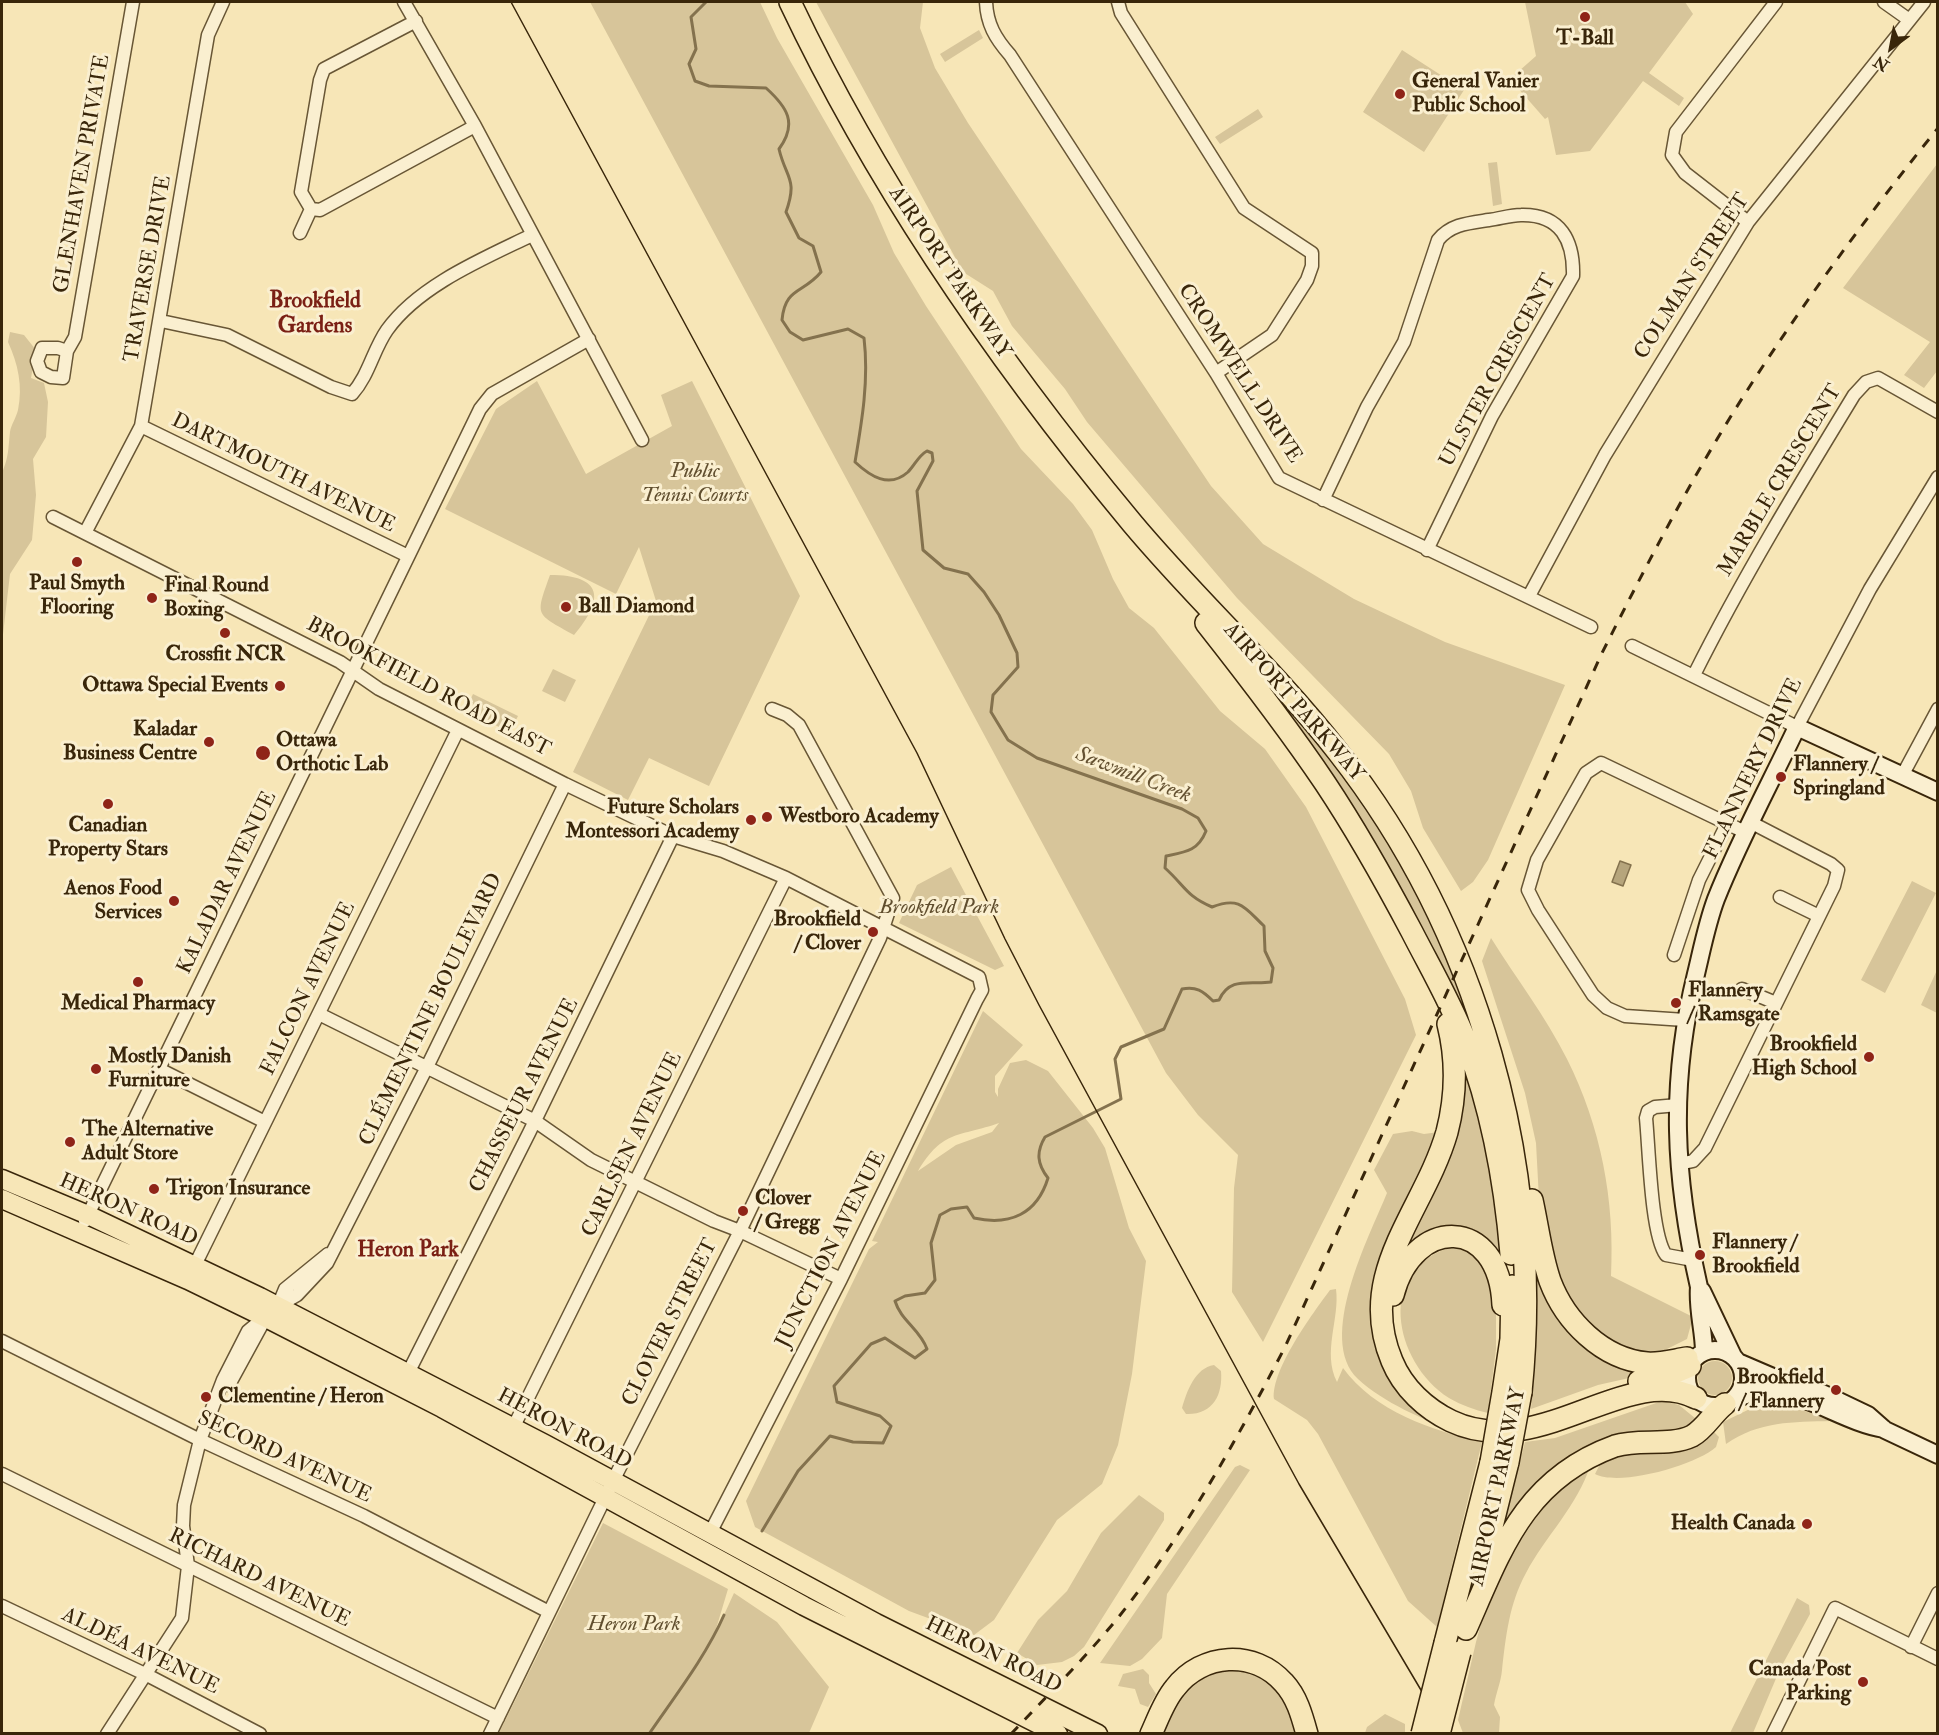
<!DOCTYPE html>
<meta charset="utf-8">
<style>
body{margin:0}
#map{position:relative;width:1939px;height:1735px;overflow:hidden;background:#f7e6b7;font-family:"IM FELL Double Pica",serif}
canvas{display:block}
.frame{position:absolute;inset:0;border:3px solid #39260a;pointer-events:none}
.north{position:absolute;left:1861px;top:18px;width:60px;height:60px;-webkit-text-stroke:4px #faefd0;paint-order:stroke;rotate:212deg;font-size:16px;font-weight:700;line-height:24px;text-align:center;color:#39260a}
.north::after{content:'';display:block;margin:auto;width:21px;height:27px;background:#39260a;clip-path:polygon(50% 0,100% 100%,50% 72%,0 100%)}
</style>
<div id="map">
<canvas width="1939" height="1735"></canvas>
<div class="frame"></div>
<div class="north">N</div>
</div>
<script>
const context = document.querySelector('canvas').getContext('2d');
context.lineJoin = 'round';
function fill(path, color) { context.fillStyle = color; context.fill(path, 'evenodd'); }
function strokePath(path, color, width, dash) { context.strokeStyle = color; context.lineWidth = width; context.lineCap = dash ? 'butt' : 'round'; context.setLineDash(dash || []); context.stroke(path); }
function drawText(font, color, halo, rows, align = 'center') {
  context.font = font + ' "IM FELL Double Pica",serif'; context.lineWidth = 6; context.setLineDash([]); context.textBaseline = 'middle'; context.strokeStyle = halo; context.fillStyle = color; for (const [text, x, y, turn = 0] of rows) {
    context.save(); context.translate(x, y); context.rotate((+turn || 0) * Math.PI / 180); context.textAlign = isNaN(turn) ? turn : align; if (halo) context.strokeText(text, 0, 0); context.fillText(text, 0, 0); context.restore();
  }
}
const green = new Path2D(`
 M590,2H760L777,38L873,205L894,253L926,306L1021,449L1073,504L1092,530L1113,579L1129,608L1154,628L1220,711L1265,749L1306,807L1405,999L1416,1035L1263,1342L1232,1292L1234,1188L1238,1155L1198,1115L1166,1073Z
 M816,2H923L920,28L935,68L968,123L1211,486L1263,544L1354,599L1445,642L1565,685L1488,860L1473,882L1461,891L1423,828L1411,791L1389,754L1237,598L1087,422L1065,389L1012,326L993,291L963,272Z
 M1525,2H1685L1693,14L1649,73L1684,98L1679,106L1643,81L1590,151L1556,155L1548,117L1545,119L1510,79L1536,56Z
 M979,30L983,38L945,62L940,54Z
 M1402,50L1464,90L1424,152L1363,112Z
 M1258,109L1263,117L1220,144L1215,137Z
 M1497,162L1502,204L1493,206L1488,163Z
 M1937,164V371L1924,388L1904,375L1930,342L1843,288Z
 M10,332L24,335L36,350L31,378L44,383L48,402L46,437L33,459L36,495L32,540L10,574L2,643V473C9,456 8,450 10,432C11,425 16,418 18,410C23,386 18,364 8,342Z
 M537,381L586,474L672,426L661,395L692,381L800,596L709,786L649,758L628,800L573,772L656,601L639,547L616,594L445,509L496,409Z
 M550,575C603,575 605,599 574,635C535,613 535,617 550,575Z
 M553,669L576,680L565,702L542,691Z
 M1268,680L1388,832L1466,993L1473,1043L1265,682Z
 M473,694L518,716L510,732L465,711Z
 M951,867L1004,966L995,970L899,923L917,885Z
 M1912,881L1936,893L1885,993L1861,980Z
 M1491,938C1516,978 1546,1017 1567,1059C1601,1127 1615,1200 1611,1276L1693,1317L1687,1339L1661,1352L1659,1358L1612,1344L1575,1311L1555,1271L1539,1199L1536,1143L1525,1093L1482,961Z
 M1937,970L1938,1013H1937L1921,1005Z
 M983,1011L1023,1045L995,1076V1092L998,1097V1089L1010,1063L1026,1060L1048,1071L1093,1128L1105,1148L1129,1228L1146,1261L1132,1374L1118,1445L1102,1484L1057,1520L994,1620L974,1635L909,1611L755,1527L746,1501L869,1249L878,1242L872,1241ZM999,1123L992,1132L956,1145L918,1171C943,1129 960,1137 999,1123Z
 M1464,1061L1488,1147L1503,1261L1500,1262L1457,1234L1387,1283Z
 M1412,1131L1424,1134L1439,1132L1378,1270L1371,1307L1374,1334L1455,1432C1423,1419 1384,1403 1358,1379C1316,1339 1369,1237 1387,1193L1374,1170L1393,1134Z
 M1453,1247L1475,1251L1496,1293V1349L1488,1413C1475,1410 1461,1405 1449,1398C1393,1362 1375,1267 1453,1247Z
 M1535,1252L1556,1308L1638,1366V1376L1598,1385L1531,1409L1537,1320Z
 M1336,1289C1340,1319 1322,1352 1337,1382L1343,1368C1374,1411 1433,1431 1482,1442L1437,1627L1408,1601L1318,1434L1307,1420L1274,1399C1271,1370 1313,1313 1330,1290Z
 M1698 1378a17 17 0 1 1 34 0a17 17 0 1 1-34 0Z
 M1214,1365L1221,1371C1223,1395 1213,1415 1186,1414L1182,1408C1187,1391 1195,1368 1214,1365Z
 M1662,1401L1679,1405L1701,1423L1693,1431L1613,1441L1503,1528L1525,1442L1555,1438Z
 M1762,1403L1792,1406L1831,1421C1793,1422 1759,1421 1726,1444L1723,1422Z
 M1712,1430L1719,1437L1716,1447C1696,1465 1620,1487 1595,1474L1602,1460Z
 M1240,1465L1250,1470L1167,1594L1162,1638L1142,1659L1130,1666L1100,1663L1235,1467Z
 M1590,1466C1578,1505 1545,1537 1526,1573C1509,1604 1506,1636 1502,1670C1501,1682 1496,1693 1494,1705L1500,1717L1499,1733H1463L1458,1720L1476,1642L1483,1616L1517,1533L1554,1493Z
 M1139,1495L1164,1513V1520L1084,1647L1074,1656L1062,1662L1037,1665L1017,1653L1038,1620L1067,1591L1101,1533Z
 M603,1523L728,1589L713,1639L734,1593L777,1622L829,1687L809,1733H499Z
 M1797,1598L1809,1605L1810,1614L1780,1669L1753,1733H1730Z
 M1228,1668C1277,1673 1282,1693 1299,1734H1163C1181,1696 1185,1679 1228,1668Z
 M1143,1669L1149,1675V1683L1156,1694L1148,1707L1140,1704L1135,1689L1118,1686L1123,1674Z
 M1385,1714L1405,1724V1733H1365L1367,1727Z`);
const water = new Path2D(`
 M1620,861L1631,865L1623,886L1612,882Z`);
const stream = new Path2D(`
 M706,2L691,17L696,49L689,64L695,81L709,86L766,88C787,107 798,123 779,149C786,179 798,178 786,212L799,238L813,246L821,272C803,294 785,287 782,320L790,332L803,340L848,329L864,338C869,380 862,421 855,462C870,476 889,489 908,472C915,465 918,456 927,451L932,453L933,461L917,491L923,550L944,568L968,574L984,592L999,615L1017,653L1018,667L993,695L991,712L1008,740L1037,758L1182,809L1198,818L1206,831C1198,851 1186,852 1166,856L1165,868C1185,886 1186,896 1212,907C1240,896 1245,908 1264,926L1265,951L1273,968L1271,982C1250,985 1230,976 1219,1000L1213,1001C1203,991 1196,986 1182,989L1164,1029L1121,1047L1115,1059L1121,1099L1045,1137C1036,1152 1037,1164 1048,1178C1037,1214 1010,1226 974,1218L967,1207L951,1209L940,1215L931,1243L935,1280L925,1293L905,1296L895,1301C901,1321 920,1329 927,1349L915,1358L885,1338L871,1344L834,1386L837,1402L880,1416L891,1426L883,1443L853,1442L830,1436L798,1471L762,1531
 M649,1734C675,1696 706,1656 724,1615`);
const street = new Path2D(`
 M404,2L475,126L642,440
 M986,2C987,24 995,38 1010,55L1216,373L1279,478L1591,627
 M1118,2L1121,13L1244,208L1312,253V266L1307,280L1272,335L1216,373
 M1884,2L1908,19
 M416,21L324,69L320,80L301,192L311,209L320,210L475,126
 M1748,222L1685,173L1672,155L1676,132L1776,2
 M300,233L311,209
 M161,321L227,335L331,387L352,394C369,375 373,350 387,330C419,285 485,258 532,235
 M67,351L58,348H42L37,361L41,372L51,377L63,378L67,351L75,337L133,2
 M141,426L408,556
 M1323,500L1367,407L1404,342L1438,240C1451,224 1469,223 1489,220C1499,219 1510,215 1521,215C1561,214 1574,241 1573,276L1492,416L1427,550
 M53,517L340,662L379,689L565,784L673,836L723,851L786,878L979,977L982,990L977,999L841,1279L709,1535
 M85,533L141,426L208,35L223,2
 M1529,596L1605,455L1748,222L1924,2
 M1632,646L1797,727L1870,589L1938,477
 M1694,675C1742,579 1798,487 1854,395L1866,382L1878,378L1938,412
 M1902,776L1938,709
 M1780,897L1819,916
 M1674,955L1699,880L1727,824
 M1742,989L1776,1003
 M319,1014L535,1121L591,1160L714,1221L740,1231L841,1279
 M1685,1020L1625,1016L1607,1008L1593,995L1538,910L1528,890L1537,860L1586,773L1601,763L1747,833
 M159,1069L265,1122
 M1678,1105L1655,1107L1648,1111L1646,1118C1649,1148 1651,1235 1666,1255L1693,1260
 M1679,1164L1693,1161L1705,1148L1834,886L1838,870L1831,864L1752,823
 M85,1221L480,409L492,394L589,339
 M195,1265L458,730
 M278,1306L285,1289L328,1254
 M2,1341L200,1440L364,1516L549,1612
 M408,1373L529,1133L673,836
 M229,1385L265,1319
 M513,1428L786,878
 M2,1474L498,1718
 M2,1606L147,1675L260,1734
 M1911,1647L1938,1593
 M107,1734L182,1618L188,1566L183,1526L184,1505L200,1440L223,1380L248,1331L278,1306L297,1295L327,1263L426,1069L565,784
 M490,1734L618,1471L740,1231L880,938L893,898L799,725L787,715L772,709
 M1773,1734L1835,1608L1938,1659`);
const secondary = new Path2D(`
 M1702,1291L1733,1356
 M1687 1378a28 28 0 1 1 56 0a28 28 0 1 1-56 0Z
 M1704,1352C1704,1331 1697,1309 1699,1287C1674,1177 1669,1084 1696,974C1702,949 1707,923 1716,899C1739,841 1770,784 1797,727L1938,792
 M1738,1362L1787,1383L1824,1394L1868,1415L1885,1430L1938,1455
 M1732,1400C1788,1374 1831,1420 1884,1429`);
const primary = new Path2D(`
 M2,1179L88,1215L260,1297L545,1444L876,1623L1098,1734
 M2,1199L188,1280L266,1318L442,1408L804,1606L1058,1734`);
const highway = new Path2D(`
 M790,2C878,188 1000,364 1132,523C1198,602 1275,671 1338,752C1479,932 1544,1165 1521,1392
 M1206,623C1247,675 1288,728 1325,783C1357,831 1385,881 1412,932C1431,969 1451,1003 1466,1042C1492,1110 1505,1182 1511,1254
 M1448,1024C1457,1060 1456,1097 1447,1132C1424,1212 1355,1273 1392,1361C1403,1388 1426,1409 1451,1421C1539,1463 1627,1362 1696,1398
 M1532,1200C1538,1227 1541,1255 1550,1281C1565,1321 1602,1359 1647,1363C1660,1364 1674,1360 1687,1358
 M1393,1295C1413,1216 1499,1215 1503,1305
 M1639,1381L1664,1377L1690,1366
 M1503,1392L1511,1339L1512,1286
 M1482,1567L1508,1462
 M1466,1629C1501,1550 1524,1479 1615,1446C1639,1438 1669,1447 1692,1436C1705,1429 1713,1413 1725,1404
 M1445,1643L1491,1462
 M1151,1734C1158,1719 1164,1701 1175,1688C1202,1653 1254,1649 1284,1683C1297,1697 1302,1716 1307,1734`);
const tram = new Path2D(`
 M511,2L917,753L1005,939L1039,1005L1299,1484L1447,1734`);
const rail = new Path2D(`
 M1011,1734C1047,1696 1084,1659 1117,1619C1184,1535 1236,1441 1285,1347L1602,653C1648,562 1695,471 1750,386C1808,296 1871,211 1938,128`);
const highwayBridge = new Path2D(`
 M1491,1462L1503,1392
 M1508,1462L1521,1392
 M1422,1734L1445,1643
 M1439,1734L1460,1652`);
const markers = [
 [1585,17,6,"#8f2418"],
 [1400,94,6,"#8f2418"],
 [77,562,6,"#8f2418"],
 [152,598,6,"#8f2418"],
 [566,607,6,"#8f2418"],
 [225,633,6,"#8f2418"],
 [280,686,6,"#8f2418"],
 [209,742,6,"#8f2418"],
 [263,753,8,"#8f2418"],
 [1781,777,6,"#8f2418"],
 [108,804,6,"#8f2418"],
 [767,817,6,"#8f2418"],
 [751,820,6,"#8f2418"],
 [174,901,6,"#8f2418"],
 [873,932,6,"#8f2418"],
 [138,982,6,"#8f2418"],
 [1676,1003,6,"#8f2418"],
 [1869,1057,6,"#8f2418"],
 [96,1069,6,"#8f2418"],
 [70,1142,6,"#8f2418"],
 [154,1189,6,"#8f2418"],
 [743,1211,6,"#8f2418"],
 [1700,1255,6,"#8f2418"],
 [1836,1390,6,"#8f2418"],
 [206,1397,6,"#8f2418"],
 [1807,1524,6,"#8f2418"],
 [1863,1682,6,"#8f2418"]
];
const poiNames = [
 ["T-Ball",1585,39,"center"],
 ["General Vanier",1412,82],
 ["Public School",1412,106],
 ["Paul Smyth",77,584,"center"],
 ["Flooring",77,608,"center"],
 ["Final Round",164,586],
 ["Boxing",164,610],
 ["Ball Diamond",578,607],
 ["Crossfit NCR",225,655,"center"],
 ["Ottawa Special Events",268,686,"right"],
 ["Kaladar",197,730,"right"],
 ["Business Centre",197,754,"right"],
 ["Ottawa",276,741],
 ["Orthotic Lab",276,765],
 ["Flannery /",1793,765],
 ["Springland",1793,789],
 ["Future Scholars",739,808,"right"],
 ["Montessori Academy",739,832,"right"],
 ["Westboro Academy",779,817],
 ["Canadian",108,826,"center"],
 ["Property Stars",108,850,"center"],
 ["Aenos Food",162,889,"right"],
 ["Services",162,913,"right"],
 ["Brookfield",861,920,"right"],
 ["/ Clover",861,944,"right"],
 ["Flannery",1688,991],
 ["/ Ramsgate",1688,1015],
 ["Medical Pharmacy",138,1004,"center"],
 ["Brookfield",1857,1045,"right"],
 ["High School",1857,1069,"right"],
 ["Mostly Danish",108,1057],
 ["Furniture",108,1081],
 ["The Alternative",82,1130],
 ["Adult Store",82,1154],
 ["Trigon Insurance",166,1189],
 ["Clover",755,1199],
 ["/ Gregg",755,1223],
 ["Flannery /",1712,1243],
 ["Brookfield",1712,1267],
 ["Brookfield",1824,1378,"right"],
 ["/ Flannery",1824,1402,"right"],
 ["Clementine / Heron",218,1397],
 ["Health Canada",1795,1524,"right"],
 ["Canada Post",1851,1670,"right"],
 ["Parking",1851,1694,"right"]
];
const streetNames = [
 ["GLENHAVEN PRIVATE",83,174,-80],
 ["TRAVERSE DRIVE",149,269,-80],
 ["AIRPORT PARKWAY",949,273,56],
 ["COLMAN STREET",1693,277,-57],
 ["ULSTER CRESCENT",1499,371,-61],
 ["CROMWELL DRIVE",1239,374,57],
 ["DARTMOUTH AVENUE",283,474,26],
 ["MARBLE CRESCENT",1781,481,-59],
 ["BROOKFIELD ROAD EAST",428,688,28],
 ["AIRPORT PARKWAY",1293,703,49],
 ["FLANNERY DRIVE",1754,769,-64],
 ["KALADAR AVENUE",228,883,-64],
 ["FALCON AVENUE",309,989,-64],
 ["CLÉMENTINE BOULEVARD",432,1010,-64],
 ["CHASSEUR AVENUE",525,1096,-63],
 ["CARLSEN AVENUE",633,1145,-64],
 ["HERON ROAD",128,1211,24],
 ["JUNCTION AVENUE",832,1250,-63],
 ["CLOVER STREET",671,1323,-63],
 ["HERON ROAD",564,1430,28],
 ["SECORD AVENUE",284,1458,25],
 ["AIRPORT PARKWAY",1499,1487,-78],
 ["RICHARD AVENUE",259,1579,26],
 ["ALDÉA AVENUE",140,1652,26],
 ["HERON ROAD",993,1656,26]
];
const parkNames = [
 ["Public",695,472],
 ["Tennis Courts",695,496],
 ["Brookfield Park",939,908],
 ["Heron Park",634,1625]
];
const neighbourhoodNames = [
 ["Brookfield",315,302],
 ["Gardens",315,327],
 ["Heron Park",408,1251]
];
const waterNames = [
 ["Sawmill Creek",1133,776,21]
];
fill(green, '#d7c59a');
fill(water, '#b6a57c');
strokePath(water, '#84724e', 1.5);
strokePath(stream, '#84724e', 3);
strokePath(street, '#685635', 15);
strokePath(secondary, '#39260a', 20);
strokePath(primary, '#39260a', 21);
strokePath(highway, '#39260a', 24);
strokePath(street, '#faefd0', 12);
strokePath(secondary, '#faefd0', 16);
strokePath(primary, '#f7e6b7', 18);
strokePath(highway, '#f7e6b7', 21);
strokePath(tram, '#39260a', 1.5);
strokePath(rail, '#39260a', 3, [10, 10]);
strokePath(highwayBridge, '#39260a', 24, []);
strokePath(highwayBridge, '#f7e6b7', 21);
for (const [x, y, r, color] of markers) { const dot = new Path2D(); dot.arc(x, y, r, 0, 2 * Math.PI); context.fillStyle = color; context.fill(dot); strokePath(dot, '#faefd0', 2); }
drawText('bold 21px', '#39260a', '#faefd0', poiNames, 'left');
drawText('21px', '#39260a', '#faefd0', streetNames);
drawText('italic 21px', '#604e2e', '#faefd0', parkNames);
drawText('bold 22px', '#7a1f14', '#faefd0', neighbourhoodNames);
drawText('italic 22px', '#655232', '#faefd0', waterNames);
</script>
